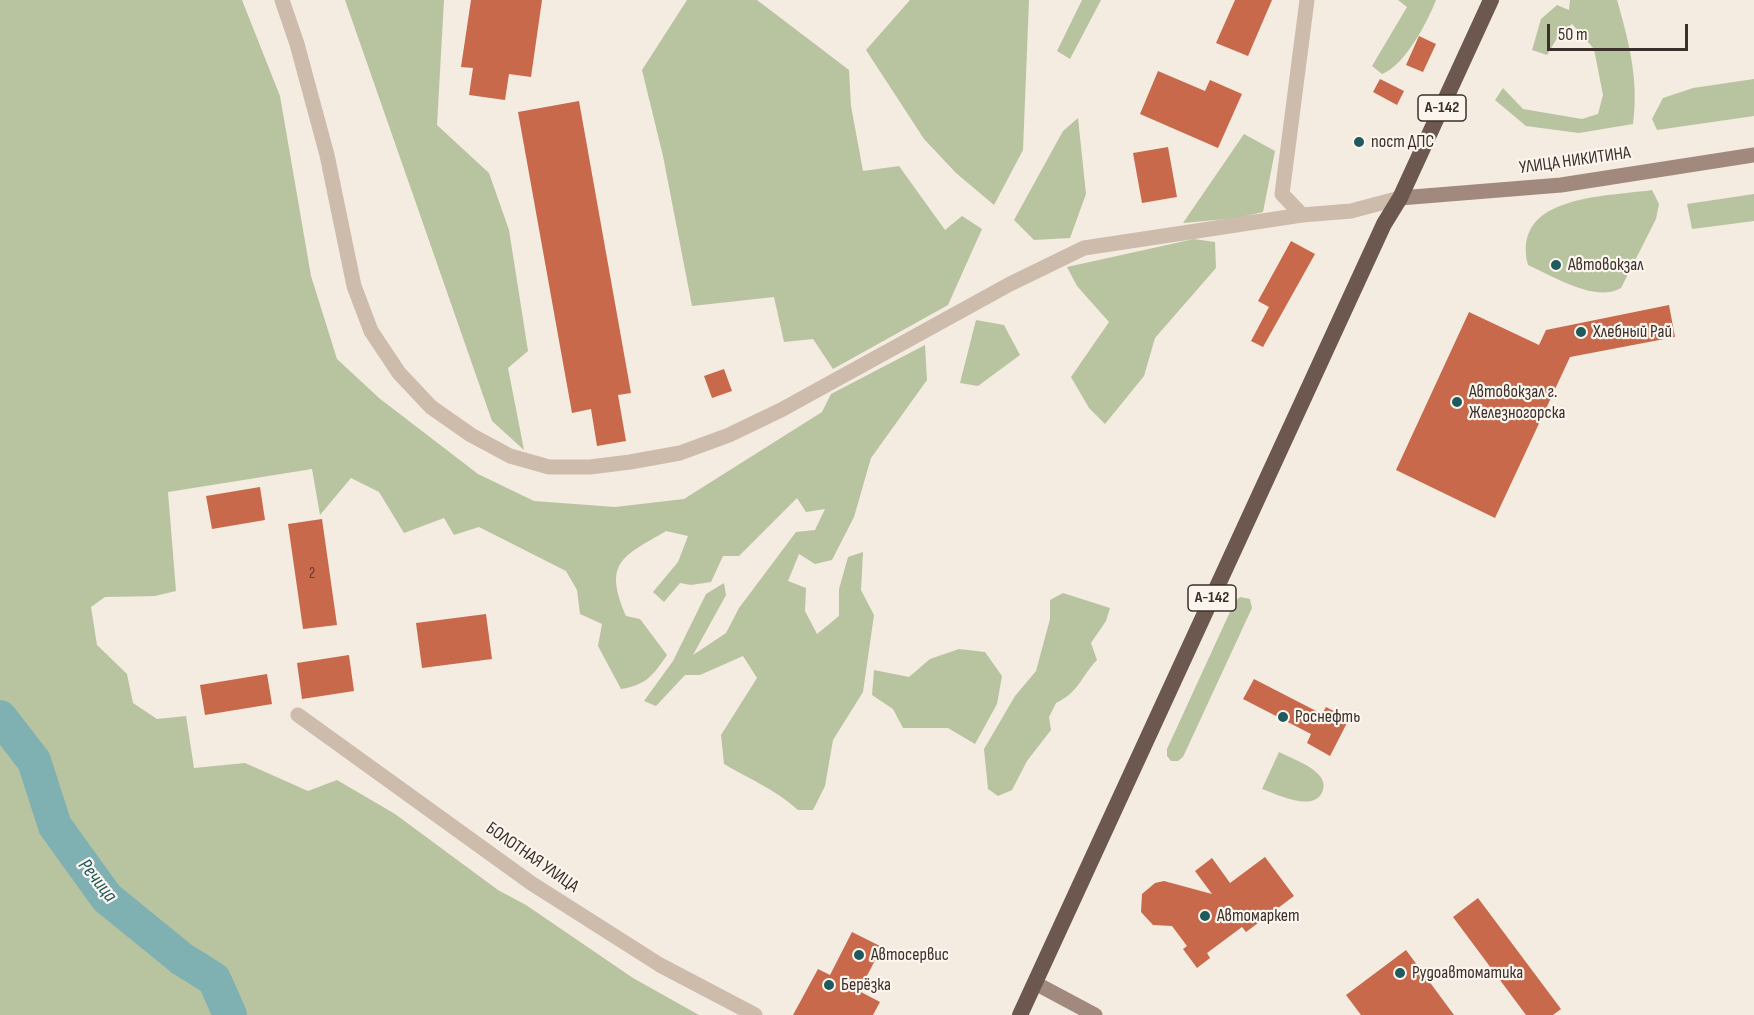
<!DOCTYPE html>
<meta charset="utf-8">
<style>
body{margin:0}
#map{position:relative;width:1754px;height:1015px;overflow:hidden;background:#f4ebe1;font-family:"Sofia Sans Condensed",sans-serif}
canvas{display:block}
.scale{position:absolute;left:1547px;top:24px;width:141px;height:27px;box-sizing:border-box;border:3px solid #3b302b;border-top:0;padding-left:8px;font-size:18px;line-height:21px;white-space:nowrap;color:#3b302b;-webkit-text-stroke:4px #fbf5ee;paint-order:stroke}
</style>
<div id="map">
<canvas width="1754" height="1015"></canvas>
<div class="scale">50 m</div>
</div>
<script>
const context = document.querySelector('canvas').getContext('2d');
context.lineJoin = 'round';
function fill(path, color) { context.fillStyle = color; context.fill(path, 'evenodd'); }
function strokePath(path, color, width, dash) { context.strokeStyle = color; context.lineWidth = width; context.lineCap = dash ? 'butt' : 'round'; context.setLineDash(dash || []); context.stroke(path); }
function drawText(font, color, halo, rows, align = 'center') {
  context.font = font + ' "Sofia Sans Condensed",sans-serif'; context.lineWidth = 4.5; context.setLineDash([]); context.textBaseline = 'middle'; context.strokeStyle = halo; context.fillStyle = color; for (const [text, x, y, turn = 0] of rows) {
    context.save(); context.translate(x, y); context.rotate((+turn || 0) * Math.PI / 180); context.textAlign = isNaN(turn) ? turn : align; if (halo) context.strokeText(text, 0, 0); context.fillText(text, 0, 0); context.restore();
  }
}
const green = new Path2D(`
 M0,0H242L280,96L311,276L337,359L379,398L478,474L534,501L615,507L684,499L822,412L831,394L925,345L927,380L871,458L854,517L832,560L815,564L799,554L788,581L806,588L805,611L817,634L839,616V589L848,557L863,552L861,590L874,615L863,692L833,740L825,786L813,810H798C775,789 751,780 724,764L721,735L757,678L743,656L700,675H685L656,706L644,701L673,661L706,594L724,583L726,595L693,655L726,633L739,608L796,532L815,530L825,509L806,512L797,498L739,556H723L711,582L691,585L680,583L664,602L653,592L678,562L688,536L666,531C622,557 603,562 626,616L640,619L667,655C653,675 647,685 621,689L598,646L602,624L580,614L577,590L566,571L479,527L454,535L444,518L404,533L379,492L351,478L320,515L312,469L168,492L176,591L155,596L105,597L91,607L97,645L127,674L133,703L157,719L186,716L194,768L245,763L308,791L337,780L395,814L498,890L526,905L633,978L699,1015H0Z
 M345,0H444L437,125L489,173L509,230L528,351L508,368L524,450L492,421Z
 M687,0H757L849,70L851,106L863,171L899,166L945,230L962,216L982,229L948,305L833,369L813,339L784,342L774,297L692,306L663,156L642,70Z
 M910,0H1029L1023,150L994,205L956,173L924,139L866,50Z
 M1082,0H1101L1070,59L1057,51Z
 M1398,0H1436C1427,23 1405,65 1382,74L1372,66L1407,7Z
 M1570,0H1617C1629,42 1639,80 1633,124L1579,133L1526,126L1495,100L1503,88L1523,109L1582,119L1598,114L1603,95L1594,49L1572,24L1559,35L1547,55L1532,50L1541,19L1557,5L1569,10Z
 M1754,79V116L1657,130L1652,119L1663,98L1693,88Z
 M1078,118L1086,194L1070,238L1034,240L1014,220L1063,131Z
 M1244,134L1275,151L1263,212L1238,218L1183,223Z
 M1652,190L1659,204L1656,219L1621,288C1595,303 1553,276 1528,265C1511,195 1604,197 1652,190Z
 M1754,194V221L1692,229L1687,204Z
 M1194,239L1215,242L1216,268L1155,338L1144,376L1105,424L1089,408L1071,377L1109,322L1077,286L1067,267Z
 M976,320L1004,325L1020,355L978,386L960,383Z
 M1063,593L1110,608L1106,621L1091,643L1097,660C1080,678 1079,692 1056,703L1049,717L1051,730L1027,761L1012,790L998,796L988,789L984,749L1015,696L1036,671L1050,619V600Z
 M1240,597L1250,599L1252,608L1183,757L1178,761H1171L1167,756V749L1235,601Z
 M959,649L985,652L1002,676L997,704L975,744L948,728H903L893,709L872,695L874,670L909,677L930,659Z
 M1279,752C1291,758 1308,764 1317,773C1322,777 1325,784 1323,790C1315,814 1277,794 1262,789Z`);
const river = new Path2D(`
 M0,717L34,761L55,826L107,898L182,959L214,979L230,1015`);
const building = new Path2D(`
 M471,0H542L531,77L509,74L505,100L469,95L473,68L461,67Z
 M1235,0H1272L1248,56L1216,43Z
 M1419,36L1436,44L1423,72L1406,65Z
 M1158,71L1205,91L1210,80L1242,94L1218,148L1140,114Z
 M1380,79L1404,91L1397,105L1373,92Z
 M579,101L631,393L618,395L626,441L597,446L591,409L572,413L518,112Z
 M1168,147L1177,197L1142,203L1133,153Z
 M1291,241L1315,254L1263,347L1251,341L1269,307L1258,301Z
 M1669,305L1675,337L1570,357L1495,518L1396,470L1469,312L1539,345L1546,330Z
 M724,369L732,391L712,398L704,376Z
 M260,487L265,520L212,529L206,496Z
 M322,519L337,625L303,629L288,524Z
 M486,614L492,659L422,668L416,623Z
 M349,655L354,691L302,699L297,663Z
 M267,674L272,704L205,715L200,685Z
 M1254,679L1322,714L1326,707L1349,719L1330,756L1307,743L1311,734L1243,699Z
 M1265,857L1294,896L1246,932L1242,927L1207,953L1210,958L1197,968L1183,949L1187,946L1172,926L1153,925L1141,912L1142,894L1155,883L1164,881L1212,894L1195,871L1212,858L1230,883Z
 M1478,898L1561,1009L1553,1015H1526L1453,917Z
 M852,932L882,947L859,991L880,1002L873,1015H793L818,969L830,975Z
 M1406,950L1454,1015H1361L1346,995Z`);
const minor = new Path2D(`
 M282,0L297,44L327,155L354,286L371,331L399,373L431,407L471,435L510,456L549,467H590L630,462L680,453L729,435L781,410L1010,284L1084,248L1302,215L1351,211L1400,198
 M1302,215L1282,194L1307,0
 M298,715L531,883L660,965L755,1015`);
const secondary = new Path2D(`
 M1400,198L1561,185L1754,155
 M1035,983L1095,1015`);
const trunk = new Path2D(`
 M1020,1015L1384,224L1400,198L1491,0`);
const markers = [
 [1359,142,6,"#1f5a5e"],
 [1556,265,6,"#1f5a5e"],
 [1581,332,6,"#1f5a5e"],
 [1457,402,6,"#1f5a5e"],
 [1283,717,6,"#1f5a5e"],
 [1205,916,6,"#1f5a5e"],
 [859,955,6,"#1f5a5e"],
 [1400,973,6,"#1f5a5e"],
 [829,985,6,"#1f5a5e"]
];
const numberNames = [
 ["2",312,574]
];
const shields = [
 [1442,108,48],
 [1212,598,48]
];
const shieldNames = [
 ["А-142",1442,108],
 ["А-142",1212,598]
];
const poiNames = [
 ["пост ДПС",1371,142],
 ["Автовокзал",1568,265],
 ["Хлебный Рай",1593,332],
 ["Автовокзал г.",1469,392],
 ["Железногорска",1469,413],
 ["Роснефть",1295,717],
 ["Автомаркет",1217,916],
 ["Автосервис",871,955],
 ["Рудоавтоматика",1412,973],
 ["Берёзка",841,985]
];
const streetNames = [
 ["УЛИЦА НИКИТИНА",1575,161,-8],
 ["БОЛОТНАЯ УЛИЦА",532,858,35]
];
const waterNames = [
 ["Речица",97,881,51]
];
fill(green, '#b8c4a0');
strokePath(river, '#7fb0b2', 34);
fill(building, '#c8694b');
strokePath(minor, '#cdbbac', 15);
strokePath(secondary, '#a18a7d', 15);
strokePath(trunk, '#6c584f', 16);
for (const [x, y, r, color] of markers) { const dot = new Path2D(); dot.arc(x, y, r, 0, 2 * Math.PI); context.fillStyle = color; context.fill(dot); strokePath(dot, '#fbf5ee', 2); }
drawText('15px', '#5e3e33', null, numberNames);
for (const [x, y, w] of shields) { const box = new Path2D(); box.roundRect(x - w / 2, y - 13, w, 26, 4.5); context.fillStyle = '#fbf5ee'; context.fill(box); strokePath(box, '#3b302b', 1.5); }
drawText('bold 16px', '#3b302b', null, shieldNames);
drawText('18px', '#3b302b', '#fbf5ee', poiNames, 'left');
drawText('18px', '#3b302b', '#fbf5ee', streetNames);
drawText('italic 20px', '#1f5a5e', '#fbf5ee', waterNames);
</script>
